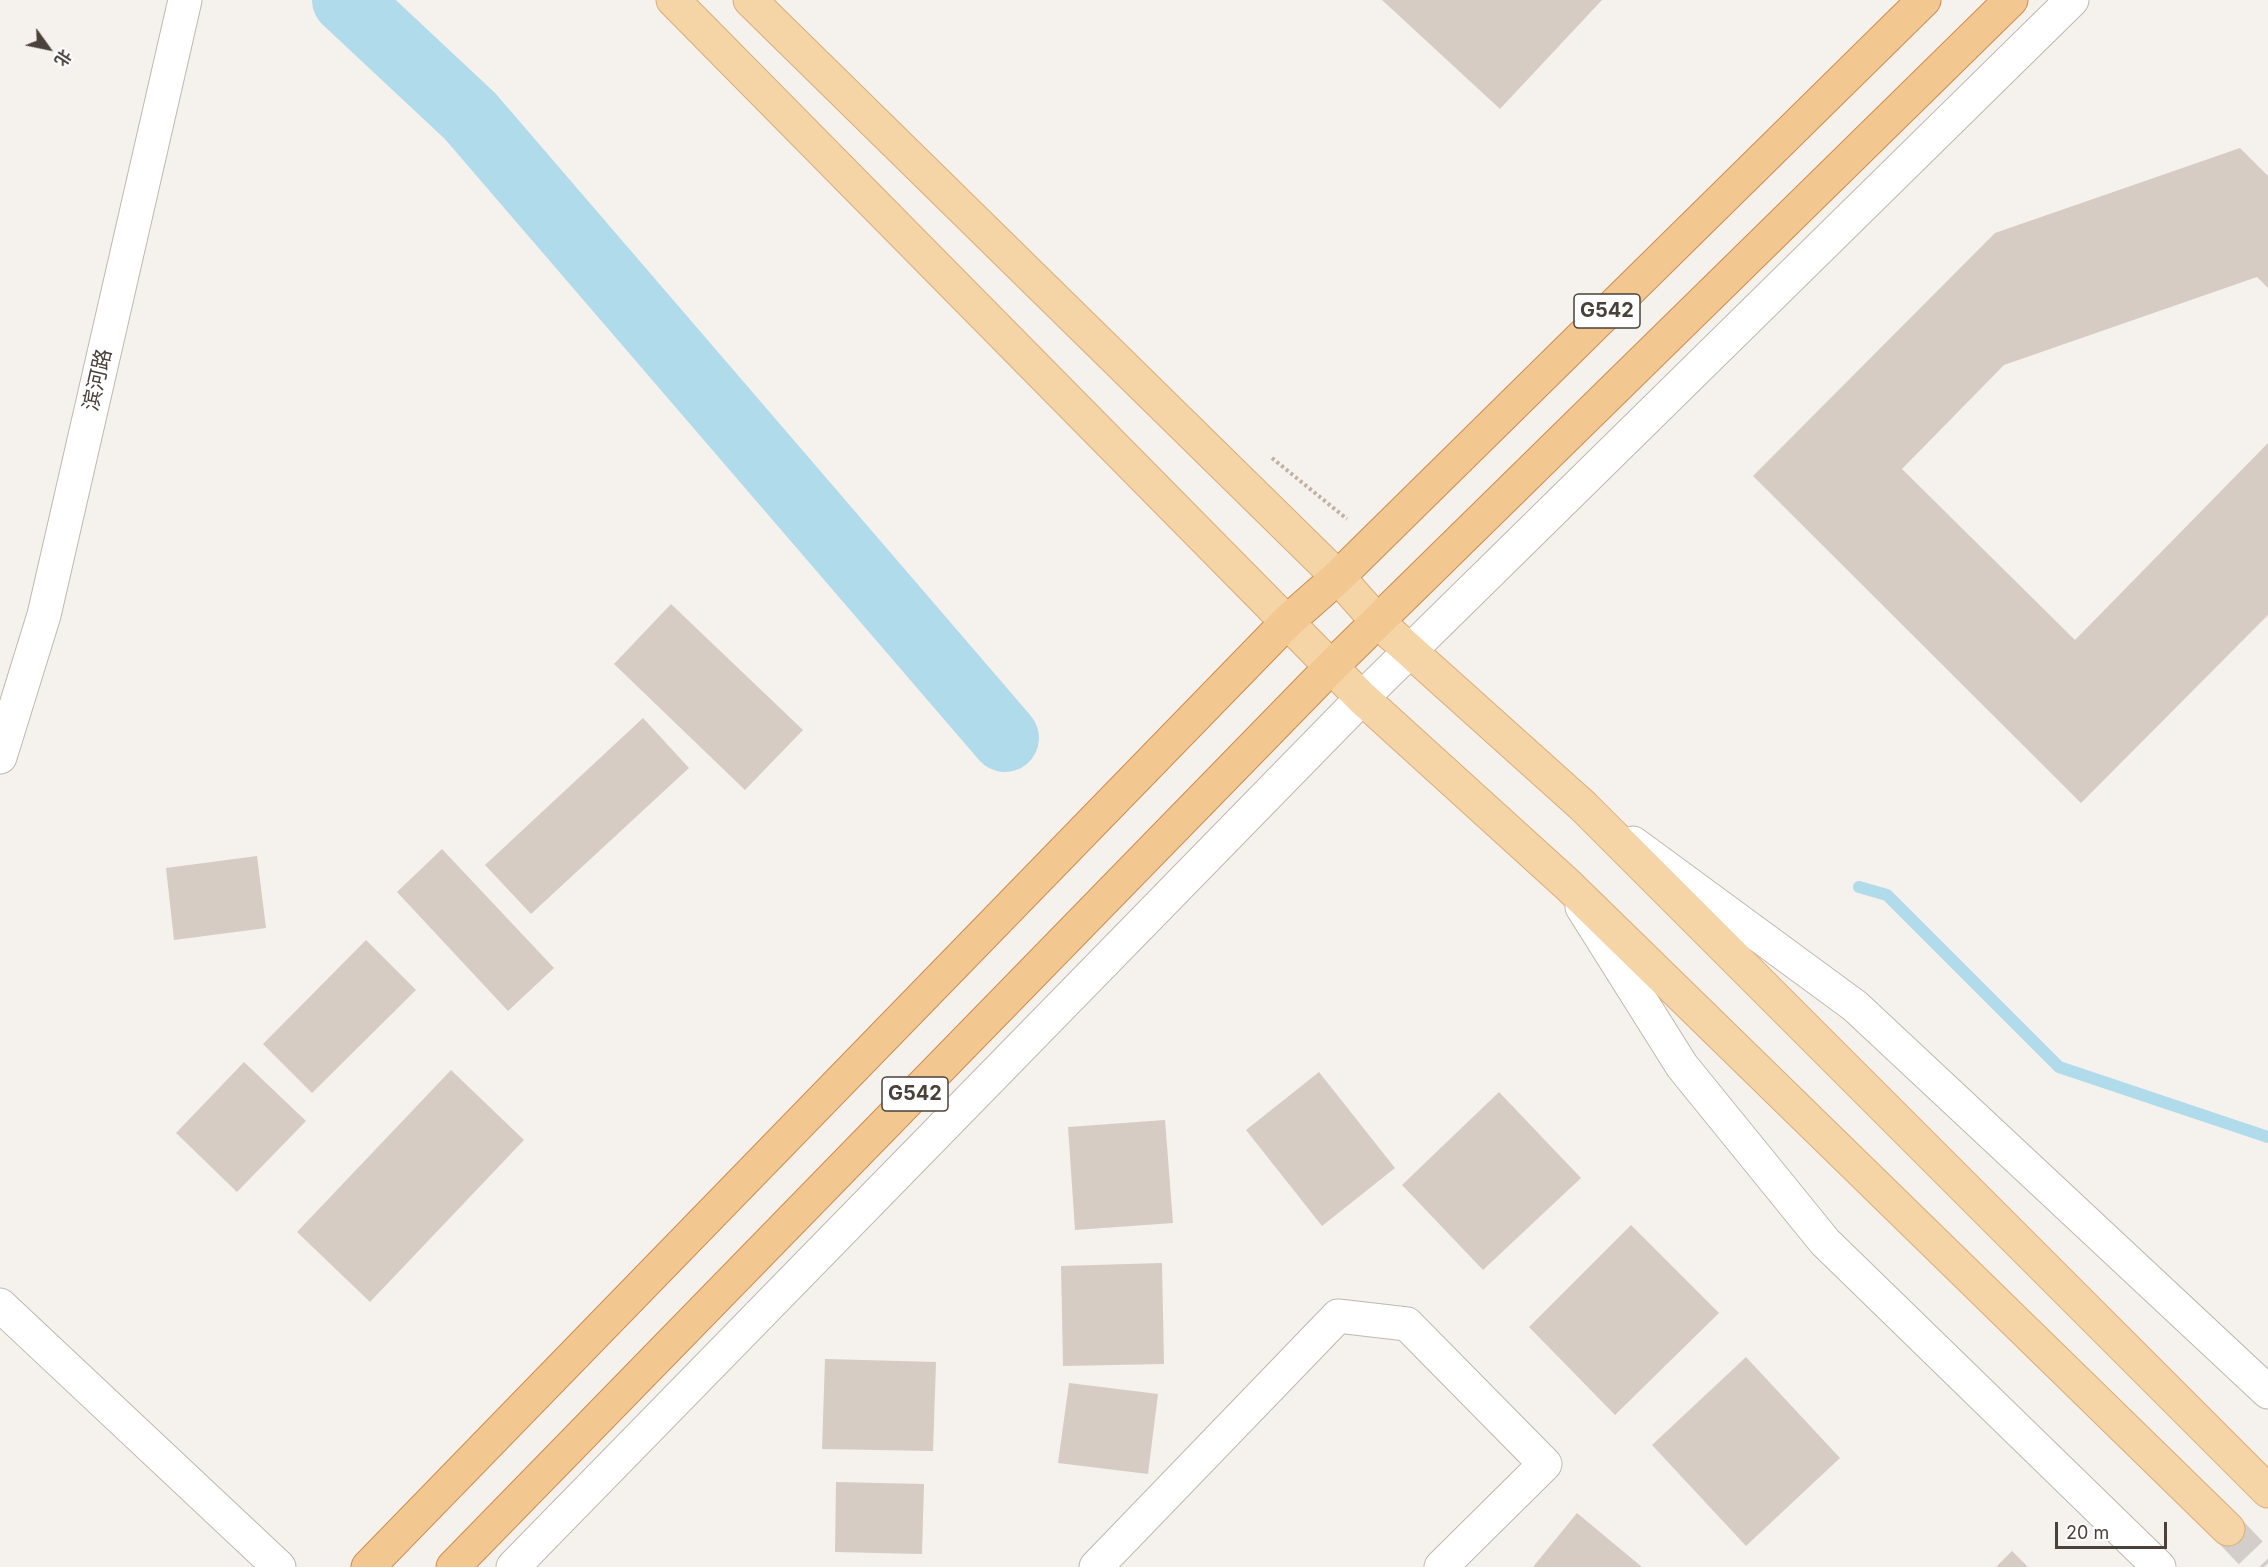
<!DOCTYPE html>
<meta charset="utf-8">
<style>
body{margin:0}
#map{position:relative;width:2268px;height:1567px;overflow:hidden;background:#f5f1ed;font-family:Inter,"Noto Sans SC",sans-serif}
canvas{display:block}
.north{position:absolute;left:18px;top:18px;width:60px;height:60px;-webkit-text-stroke:4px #fff;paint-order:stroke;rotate:123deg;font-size:16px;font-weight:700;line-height:24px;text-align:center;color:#49413a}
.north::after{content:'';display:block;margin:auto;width:21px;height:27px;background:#49413a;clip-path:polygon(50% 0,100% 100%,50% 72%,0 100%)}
.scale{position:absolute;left:2055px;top:1522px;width:112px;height:27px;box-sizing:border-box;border:3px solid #49413a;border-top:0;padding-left:8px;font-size:18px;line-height:21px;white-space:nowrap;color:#49413a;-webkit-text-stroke:4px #fff;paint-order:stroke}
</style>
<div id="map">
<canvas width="2268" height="1567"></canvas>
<div class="north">北</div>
<div class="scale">20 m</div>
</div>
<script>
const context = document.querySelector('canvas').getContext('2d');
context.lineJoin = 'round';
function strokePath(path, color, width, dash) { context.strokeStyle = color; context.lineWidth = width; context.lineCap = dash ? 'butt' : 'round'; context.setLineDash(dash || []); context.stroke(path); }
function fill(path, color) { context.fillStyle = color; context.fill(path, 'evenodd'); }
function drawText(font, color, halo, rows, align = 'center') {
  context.font = font + ' Inter,"Noto Sans SC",sans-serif'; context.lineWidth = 5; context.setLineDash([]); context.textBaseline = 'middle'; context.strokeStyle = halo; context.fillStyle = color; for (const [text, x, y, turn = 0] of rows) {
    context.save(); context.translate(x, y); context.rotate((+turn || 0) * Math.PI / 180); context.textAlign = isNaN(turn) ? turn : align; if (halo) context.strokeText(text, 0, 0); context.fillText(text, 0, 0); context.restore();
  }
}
const stream = new Path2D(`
 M1859,887L1887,895L2059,1067L2268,1137`);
const river = new Path2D(`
 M346,0L470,116L1005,738`);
const building = new Path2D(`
 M1382,0H1602L1500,109Z
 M2240,148L2268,176V288L2257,277L2004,365L1902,469L2075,640L2268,443V615L2081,803L1753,476L1995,233Z
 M671,604L803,730L745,790L614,664Z
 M643,718L689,768L531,914L485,865Z
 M442,849L554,968L508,1011L397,892Z
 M257,856L266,928L174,940L166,868Z
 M366,940L416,990L312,1093L263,1044Z
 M244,1062L306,1121L237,1192L176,1133Z
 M451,1070L524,1140L370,1302L297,1232Z
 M1319,1072L1395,1168L1322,1226L1246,1130Z
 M1499,1092L1581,1178L1483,1270L1402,1185Z
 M1165,1120L1173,1223L1075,1230L1068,1127Z
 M1631,1225L1719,1313L1615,1415L1529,1327Z
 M1162,1263L1164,1364L1063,1366L1061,1266Z
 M1746,1357L1840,1458L1746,1546L1652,1445Z
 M825,1359L936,1362L933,1451L822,1449Z
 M1069,1383L1158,1394L1148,1474L1058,1463Z
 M836,1482L924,1484L922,1554L835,1552Z
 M1577,1513L1642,1567H1533Z
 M2012,1551L2028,1567H1996Z`);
const primaryTunnel = new Path2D(`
 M2228,1529L2264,1567`);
const path = new Path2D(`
 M1272,458L1347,519`);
const minor = new Path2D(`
 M1096,1567L1338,1316L1407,1324L1545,1464L1441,1567`);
const tertiary = new Path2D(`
 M0,757L44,615L185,0
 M1633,843L1855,1006L2268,1392
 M1582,907L1682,1066L1825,1242L2159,1567
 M0,1305L279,1567
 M513,1567L1362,698L2072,0`);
const primary = new Path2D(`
 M673,0L1362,698L1568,885L2228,1529
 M750,0L1338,577L1378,622L1583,806L2268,1491`);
const trunk = new Path2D(`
 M368,1567L1288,621L1338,577L1924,0
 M453,1567L1332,666L2011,0`);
const shields = [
 [1607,311,66],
 [915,1094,66]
];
const shieldNames = [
 ["G542",1607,311],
 ["G542",915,1094]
];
const streetNames = [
 ["滨河路",98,380,-77]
];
strokePath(stream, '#afdbeb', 12);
strokePath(river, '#afdbeb', 68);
fill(building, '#d6ccc3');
strokePath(primaryTunnel, '#d3cec9', 33, [33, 16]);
strokePath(minor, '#c0b8b0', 35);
strokePath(tertiary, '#c0b8b0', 35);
strokePath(primary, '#daae75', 35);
strokePath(trunk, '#d08d4b', 35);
strokePath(path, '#c0b1a2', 4, [3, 3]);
strokePath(minor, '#fff', 33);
strokePath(tertiary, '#fff', 33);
strokePath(primary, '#f5d4a5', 33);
strokePath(trunk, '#f3c790', 33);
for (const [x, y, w] of shields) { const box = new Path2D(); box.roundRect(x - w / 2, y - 17, w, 34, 4.5); context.fillStyle = '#fff'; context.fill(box); strokePath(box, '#49413a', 1.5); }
drawText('bold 20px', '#49413a', null, shieldNames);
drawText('21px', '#49413a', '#fff', streetNames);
</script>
